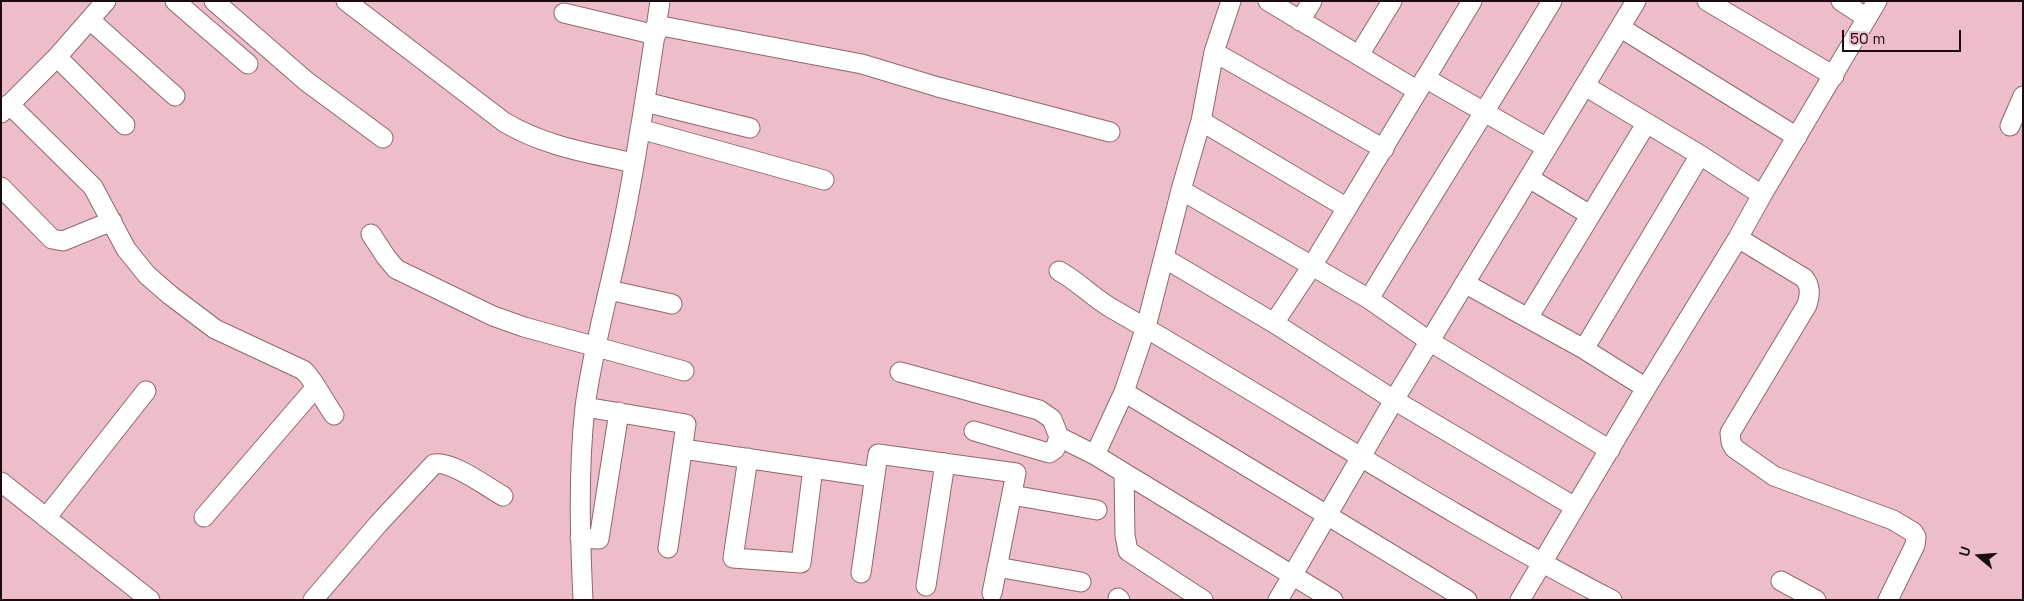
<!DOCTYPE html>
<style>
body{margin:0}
#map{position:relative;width:2024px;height:601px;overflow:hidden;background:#edbdca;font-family:"Space Grotesk",sans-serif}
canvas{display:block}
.frame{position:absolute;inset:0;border:2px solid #1b0b10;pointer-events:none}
.north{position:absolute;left:1954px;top:531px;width:50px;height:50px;-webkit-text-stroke:4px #edbdca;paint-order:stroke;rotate:288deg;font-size:14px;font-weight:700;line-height:20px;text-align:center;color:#1b0b10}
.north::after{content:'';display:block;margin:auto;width:18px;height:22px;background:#1b0b10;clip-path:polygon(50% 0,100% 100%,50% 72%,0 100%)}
.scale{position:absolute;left:1842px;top:30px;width:119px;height:22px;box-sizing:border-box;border:2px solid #1b0b10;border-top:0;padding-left:6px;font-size:15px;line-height:18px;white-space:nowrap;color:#1b0b10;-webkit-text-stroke:4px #edbdca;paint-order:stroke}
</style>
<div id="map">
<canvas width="2024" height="601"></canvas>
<div class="frame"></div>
<div class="north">U</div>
<div class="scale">50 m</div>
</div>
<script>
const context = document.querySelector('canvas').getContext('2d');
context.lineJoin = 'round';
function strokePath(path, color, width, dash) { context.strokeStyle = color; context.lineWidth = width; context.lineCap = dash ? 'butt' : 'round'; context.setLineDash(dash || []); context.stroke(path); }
const minor = new Path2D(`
 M175,1L248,64
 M214,1L306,81L383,138
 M346,1L504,122C544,146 588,153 634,163
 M1268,1L1418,91
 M1707,1L1834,76
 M1841,1L1867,18
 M564,13L656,35
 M90,20L175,96
 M1300,21L1312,1
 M656,25L862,64L938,87L1110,132
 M1621,28L1797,137
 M1214,52L1384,149
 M1359,55L1392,1
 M57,57L125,125
 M1425,78L1547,148
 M645,102L750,128
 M9,104L93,187L126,249L147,275L170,295L215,329L303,370C313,378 325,403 334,415
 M1,113L57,57L106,1
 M1201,121L1347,208
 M2010,126L2023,96
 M640,129L824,180
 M1529,178L1590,215
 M1,187L52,239L63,241L112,221
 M1181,190L1369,299L1429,341L1610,450
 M1762,195L1877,1
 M371,234L386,257L396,269L493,316L524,327L684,371
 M1738,238L1804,278C1811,286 1810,295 1807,305L1730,433L1731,442L1734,448L1774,476L1893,520L1913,532L1916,537L1915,545L1888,600
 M1164,258L1274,323L1394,400L1575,507
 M1059,271C1078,281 1092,297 1111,308C1279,404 1440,511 1612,600
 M1466,284L1584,349L1646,388
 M609,290L672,304
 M1369,299C1429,199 1492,101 1552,1
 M1528,318L1646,124
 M1274,323L1312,266L1472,1
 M1584,349L1700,155
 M900,372L1039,410L1052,419L1059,437L1095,455L1333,600
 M1124,392L1467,600
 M585,407L686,424L668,548
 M974,431L1049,453L1055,449L1059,437
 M683,449L874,477
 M1095,455L1124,392L1146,327L1181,190L1201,121L1214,52L1231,1
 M748,458L733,558L801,563L813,468
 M1124,473L1125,535L1128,551L1203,600
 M1,482L150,600
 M1012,495L1097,510
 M204,517L316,387
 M46,518L146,391
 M580,538L599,539L619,412
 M997,567L1081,582
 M861,573L878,454L1016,473L992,593
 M1781,581L1816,600
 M926,586L945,463
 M1118,598L1120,600
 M313,600L379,523L434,464C451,460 487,487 503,496
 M583,600C580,536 578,471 585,407C593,346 611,286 623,225C638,151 649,76 660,1
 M1278,600L1394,400L1636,1
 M1520,600L1646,388L1738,238L1762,195L1700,155L1585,86`);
strokePath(minor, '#906671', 21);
strokePath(minor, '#fff', 19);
</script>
